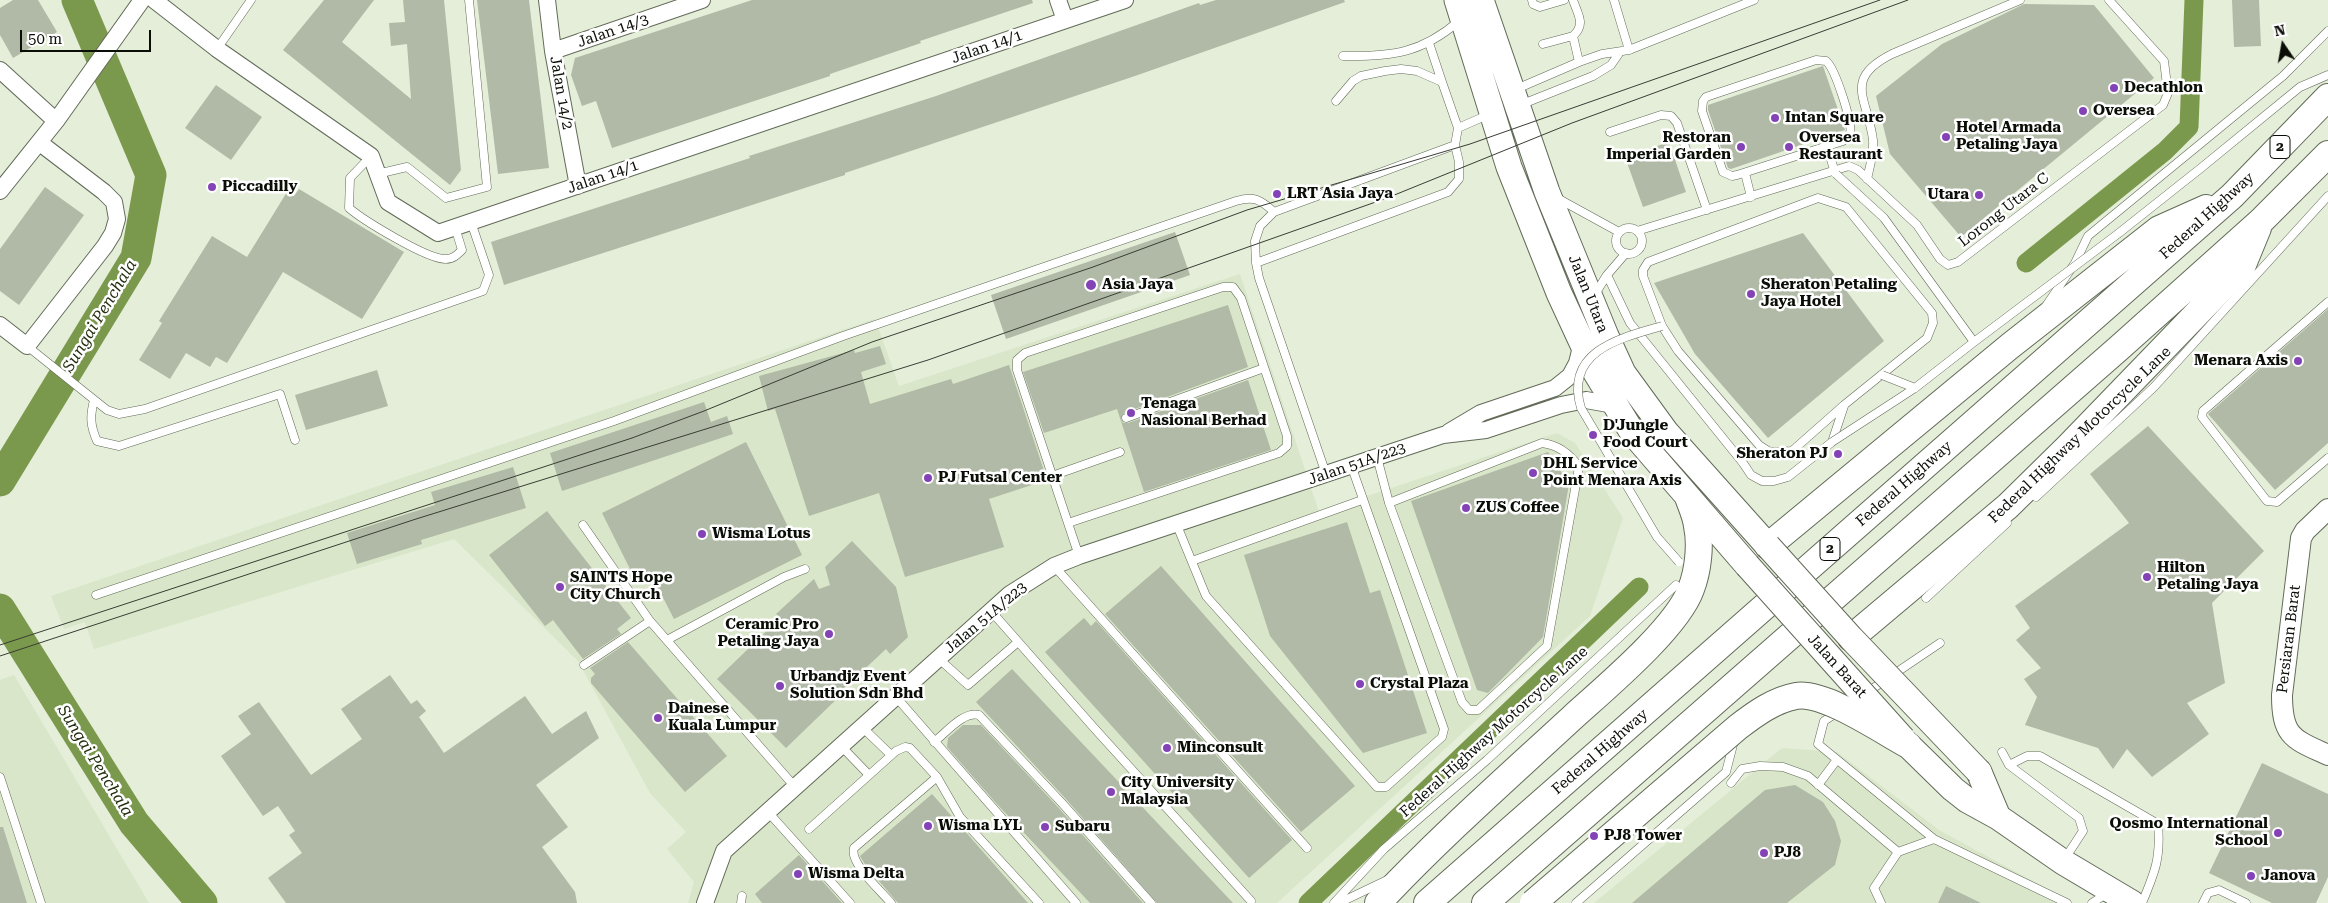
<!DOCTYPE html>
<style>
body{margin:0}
#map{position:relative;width:2328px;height:903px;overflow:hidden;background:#e4eed9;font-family:"Roboto Serif",serif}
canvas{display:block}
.north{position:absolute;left:2258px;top:20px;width:50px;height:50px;-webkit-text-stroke:4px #fff;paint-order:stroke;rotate:348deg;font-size:14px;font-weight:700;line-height:20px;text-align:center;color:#0b0e07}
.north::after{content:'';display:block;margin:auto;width:18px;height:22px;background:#0b0e07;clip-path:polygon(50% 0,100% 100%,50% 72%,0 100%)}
.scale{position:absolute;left:20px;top:30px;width:131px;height:22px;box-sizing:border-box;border:2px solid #0b0e07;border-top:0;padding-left:6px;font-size:15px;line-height:18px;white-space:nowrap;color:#0b0e07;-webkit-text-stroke:4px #fff;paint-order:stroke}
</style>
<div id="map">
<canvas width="2328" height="903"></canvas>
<div class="north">N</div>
<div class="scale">50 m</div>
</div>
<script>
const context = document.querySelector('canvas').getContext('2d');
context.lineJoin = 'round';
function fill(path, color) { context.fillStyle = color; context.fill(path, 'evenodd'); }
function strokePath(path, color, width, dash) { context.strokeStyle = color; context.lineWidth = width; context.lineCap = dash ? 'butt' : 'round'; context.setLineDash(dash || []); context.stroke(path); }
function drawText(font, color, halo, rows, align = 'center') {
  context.font = font + ' "Roboto Serif",serif'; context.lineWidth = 5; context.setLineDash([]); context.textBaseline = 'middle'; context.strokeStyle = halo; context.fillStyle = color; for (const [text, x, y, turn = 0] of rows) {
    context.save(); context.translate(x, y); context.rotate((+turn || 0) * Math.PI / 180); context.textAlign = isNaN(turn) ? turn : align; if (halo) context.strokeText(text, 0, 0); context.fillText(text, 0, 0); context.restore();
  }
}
const built = new Path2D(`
 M1240,274L1319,512L1557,433L1575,443L1623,518L1590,616L1277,903H688L694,882L667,849L686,832L650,793L578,661L454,539L94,649L85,622L64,629L51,596L875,319L899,386Z
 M14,675L149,903H0V680Z
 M1782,748L1837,752L1939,830L2073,903H1594Z`);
const canal = new Path2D(`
 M2026,263L2165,151L2189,127L2194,0
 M1308,903L1639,587`);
const river = new Path2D(`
 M0,481L136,258L151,175L77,0
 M0,609L134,823L202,903`);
const building = new Path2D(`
 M13,0H38L57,32L13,58L0,35V8Z
 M324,0H374L342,42L411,99L407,44L391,46L389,23L405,22L403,0H444L461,170L450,185L283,50Z
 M477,0H529L549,168L498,174Z
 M752,0H1032L1033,3L920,41L921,43L830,74V76L612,148L596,101L582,106L571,75L575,58Z
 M1216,0H1344L1345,2L1135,76L845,173V175L504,285L491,242L750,158L749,156L936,96L1199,3L1200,5Z
 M2232,0H2259L2261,46L2234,47Z
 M2024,4L2094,5L2154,78L1961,237L1890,154L1876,96L1942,44Z
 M1823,66L1845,130L1731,169L1728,168L1708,110V105Z
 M216,85L262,117L231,160L185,128Z
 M1669,142L1686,192L1643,207L1625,157Z
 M45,187L84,215L19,305L0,291V249Z
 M299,189L404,252L362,319L283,272L227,363L216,357L210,367L186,353L170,379L139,360L162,323L159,321L212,236L247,257L287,192L294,196Z
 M1175,232L1190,275L1006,339L991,295Z
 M1803,233L1884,341L1768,438L1695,354L1654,283Z
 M1228,305L1248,367L1124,413L1121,419L1123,423H1128L1248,380L1271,450L1144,492L1117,409L1044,433L1023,372Z
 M2328,309V443L2275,490L2208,414Z
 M880,346L886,364L861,372L870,404L951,379L953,384L1009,365L1047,480L989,499L1004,547L905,577L879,493L809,516L775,409L768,411L759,376L854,350L855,353Z
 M377,370L388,406L306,430L295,395Z
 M704,402L711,422L727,416L733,434L562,491L550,453Z
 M2148,426L2264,551L2212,603L2225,683L2187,703L2209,734L2152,777L2127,749L2113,769L2098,748L2025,725L2037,697L2024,679L2041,668L2016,640L2030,628L2015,606L2129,523L2090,474Z
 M746,442L802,555L674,619L651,574L636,581L602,513Z
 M1548,452L1569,484L1543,637L1488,693L1477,690L1411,501Z
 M513,467L526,508L421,540L422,544L357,564L347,533L435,505L431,492Z
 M547,511L631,618L617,629L621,634L583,659L553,620L545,626L489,555Z
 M1347,522L1370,593L1380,590L1427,733L1363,753L1270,636L1244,555Z
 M852,541L896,587L908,637L890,654L886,649L841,691L843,693L786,748L717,679L780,618L776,614L814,579L819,589L830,585L825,567Z
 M1161,566L1355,786L1301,832L1105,614Z
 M1084,618L1091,626L1096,621L1292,840L1249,878L1045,652Z
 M628,642L727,756L685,792L591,683V678L595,674L590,668Z
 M1012,669L1233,903H1157L1065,798L976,702Z
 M390,675L411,704L417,700L426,711L419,717L444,753L525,696L552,734L586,711L599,738L536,785L568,827L542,847L575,892L577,903H286L268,878L302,853L289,835L295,831L278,806L263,816L221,756L251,734L238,716L259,702L311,775L362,739L341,709Z
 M963,725H981L1057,806L1143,903H1090L995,802L947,747L948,738Z
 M2262,763L2328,794V877L2316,903H2272L2209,873Z
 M1795,785L1823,802L1835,821L1841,841L1835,865L1787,903H1632L1765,790Z
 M932,794L956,821L1028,903H898L866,866L860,856Z
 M0,827H3L27,903H0Z
 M799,855L842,903H762L755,894Z
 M1946,886L1981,903H1938Z`);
const service = new Path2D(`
 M1532,0L1533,4L1540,7L1564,0
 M1573,0C1578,15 1586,24 1573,36L1579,62
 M1429,43L1442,82
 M1543,44L1573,36
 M217,49L251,0
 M1629,50L1754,0
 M1343,56C1391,57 1422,53 1459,21
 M1816,60L1826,61C1835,68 1853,123 1850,134L1843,141L1737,175L1732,176L1723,172L1702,111L1703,101L1706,97Z
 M1514,90L1579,62L1602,54L1629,50L1614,0
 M1336,101L1353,81L1361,76L1385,71L1401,69L1417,71L1442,82L1458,128
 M1520,105L1593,76L1611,65L1620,52
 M1610,132L1661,115L1671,116L1677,123L1707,210
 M1827,146L1835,173
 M371,156L350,178L349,208C363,220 428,260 446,259C453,259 457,255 462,250L455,227
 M1745,173L1751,197
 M377,174L407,167L446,198L487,187L469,0
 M1867,179C1870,166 1874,153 1873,140C1868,99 1842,79 1892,54L2020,0
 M1557,198L1619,232
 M1818,198L1846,207L1932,313L1933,323L1927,338L1844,405L1792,451L1770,452L1759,445L1678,351L1662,326L1643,276V270L1648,262Z
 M1616 241a13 13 0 1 1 26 0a13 13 0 1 1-26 0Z
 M1637,231L1849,166L1858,170L1917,225L1940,259L1948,265L1958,262L2163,105L2168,93L2164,61L2109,0
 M2119,233L2201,168L2300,87L2328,75
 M1256,263L1448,192L1459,179V162L1455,145
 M1607,275L1630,323L1743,463
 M1595,294L1607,275L1626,253
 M2328,302L2203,411L2202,417L2267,501L2277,502L2328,458
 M2046,306L2075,263L2088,236L2283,76L2328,31
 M27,346L107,410L119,414L145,409L483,291L489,275L471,222
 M94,400C90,416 90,425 97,441L119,446L280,394L295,440
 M1126,418L1264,368
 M1832,442L1844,406
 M1542,443C1558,445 1570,454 1579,467L1547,646L1478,710H1469L1462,702L1389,503Z
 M1377,457L1389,503
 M1326,474L1259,278L1256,263L1255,241L1260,226L1274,212L1455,145L1458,128L1490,114
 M1052,476L1120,452
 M2036,497L2154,387L2328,196
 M1068,523L1279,453L1287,446V436L1241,298L1233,287H1223L1025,353L1017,360V370L1079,556
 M1176,523L1206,596L1377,787H1386L1442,737L1444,729L1351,465
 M583,525L650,621L795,787
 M1192,561L1362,500
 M1054,566L1307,848
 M96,595L614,421L843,336L1236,201C1254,196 1260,199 1274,212
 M1926,598L2007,523
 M991,611L1095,729L1251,901
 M667,640L784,577L805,569
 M938,658L968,685L1018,642
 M584,665L650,621
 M1866,693L1940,643
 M896,697L1076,903
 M1838,712L1824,721L1818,744L1934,839L2067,903
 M862,727L891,755
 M934,742C946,733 963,711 979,715L1061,802L1151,903
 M841,746L869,775
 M2002,752L2009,765L2079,818L2083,831L2064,860
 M2009,765L2027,756H2040L2158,824C2161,858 2155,872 2142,903
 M0,777L41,903
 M1731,783L1742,769L1760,766L1783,767L1808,776L1898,852L1874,888L1881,903
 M1818,785L1836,761
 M768,812L850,903
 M809,829L896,751L905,747L910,748L937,777L960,817L1039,903
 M1898,852L1934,839
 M741,903L742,896
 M891,903C881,891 849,863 854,848L937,777
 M1334,903L1384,849L1487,760L1676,585
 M1339,903L1387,880
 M1576,903L1726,772L1734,741
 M2092,903L2106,894
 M2203,903L2208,893L2219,890L2246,903`);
const minor = new Path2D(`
 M154,0L217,49L371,156L388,202L438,233L1125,0
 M547,0L553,51L578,186
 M1058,0L1065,20
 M553,51L702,0
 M0,70L56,121
 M0,191L56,121L142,0
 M0,325L27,346L105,246L113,233L117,219L114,202L104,192L40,143
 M1449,432L1481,413L1555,388L1570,376L1577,363L1582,343
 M705,903L724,851L1010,594L1054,566L1079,556L1443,435L1486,430L1561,405L1586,400L1614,405`);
const tertiary = new Path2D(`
 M2328,509L2305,531L2301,538L2282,695C2282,737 2293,739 2328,755`);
const primary = new Path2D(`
 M1457,0L1509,167L1559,293L1596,373L1632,432L1747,565
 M1481,0L1547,192L1606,336L1623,373L1666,432L1768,546
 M1908,745L1953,789L1967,800L1998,817L2063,862L2132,903
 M1979,772L1998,817`);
const trunk = new Path2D(`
 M1768,546L2010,346L2159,229L2206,208
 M1851,638L2008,506L2068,447L2242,267L2258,228
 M1378,903C1440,837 1507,778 1573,717C1605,688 1677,628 1691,589C1698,571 1701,545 1697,526C1696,517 1692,508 1689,500
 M1427,903L2232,196L2328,97
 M1485,903L2119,348L2261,221L2328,154`);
const tram = new Path2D(`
 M0,645L632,438L704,411L872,342L1093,267L1247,210L1470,144L1880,0
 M0,656L416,519L928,360L1387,198L1572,123L1908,0`);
const serviceBridge = new Path2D(`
 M1662,326C1620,338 1564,351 1581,408L1657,537L1679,562
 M1974,342L2119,233
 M1882,375L1915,388
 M1743,463L1751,475L1762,481H1774L1788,477L1832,442L1915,388L1974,342L1884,218L1836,174`);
const primaryBridge = new Path2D(`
 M1768,546L1851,638L1979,772
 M1747,565L1903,739`);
const trunkBridge = new Path2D(`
 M1533,903L1738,727C1755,714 1774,700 1796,696C1824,691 1882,731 1908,745`);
const markers = [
 [2114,88,5,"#8442b7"],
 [2083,111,5,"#8442b7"],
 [1775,118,5,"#8442b7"],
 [1946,137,5,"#8442b7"],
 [1741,147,5,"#8442b7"],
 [1789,147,5,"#8442b7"],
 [212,187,5,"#8442b7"],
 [1277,194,5,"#8442b7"],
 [1979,195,5,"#8442b7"],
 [1091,285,6,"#8442b7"],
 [1751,294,5,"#8442b7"],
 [2298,361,5,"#8442b7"],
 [1131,413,5,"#8442b7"],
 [1593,435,5,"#8442b7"],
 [1838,454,5,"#8442b7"],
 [1533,473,5,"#8442b7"],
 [928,478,5,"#8442b7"],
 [1466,508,5,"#8442b7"],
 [702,534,5,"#8442b7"],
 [2147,577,5,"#8442b7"],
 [560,587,5,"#8442b7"],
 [829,634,5,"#8442b7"],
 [1360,684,5,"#8442b7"],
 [780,686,5,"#8442b7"],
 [658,718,5,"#8442b7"],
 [1167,748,5,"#8442b7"],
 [1111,792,5,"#8442b7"],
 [928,826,5,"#8442b7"],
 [1045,827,5,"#8442b7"],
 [2278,833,5,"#8442b7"],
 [1594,836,5,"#8442b7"],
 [1764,853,5,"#8442b7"],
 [798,874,5,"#8442b7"],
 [2251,876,5,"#8442b7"]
];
const shields = [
 [2280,147,20],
 [1830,549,20]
];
const shieldNames = [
 ["2",2280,147],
 ["2",1830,549]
];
const streetNames = [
 ["Jalan 14/3",613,31,-19],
 ["Jalan 14/1",987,47,-19],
 ["Jalan 14/2",561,93,80],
 ["Jalan 14/1",603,177,-19],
 ["Lorong Utara C",2004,210,-38],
 ["Federal Highway",2207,216,-42],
 ["Jalan Utara",1588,294,68],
 ["Federal Highway Motorcycle Lane",2080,435,-44],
 ["Jalan 51A/223",1357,464,-19],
 ["Federal Highway",1904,484,-41],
 ["Jalan 51A/223",986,618,-40],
 ["Persiaran Barat",2289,639,-83],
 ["Jalan Barat",1837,666,48],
 ["Federal Highway Motorcycle Lane",1494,732,-42],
 ["Federal Highway",1600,752,-41]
];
const poiNames = [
 ["Decathlon",2124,88],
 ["Oversea",2093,111],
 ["Intan Square",1785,118],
 ["Hotel Armada",1956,128],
 ["Petaling Jaya",1956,145],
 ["Restoran",1731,138,"right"],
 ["Imperial Garden",1731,155,"right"],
 ["Oversea",1799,138],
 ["Restaurant",1799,155],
 ["Piccadilly",222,187],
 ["LRT Asia Jaya",1287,194],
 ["Utara",1969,195,"right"],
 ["Asia Jaya",1102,285],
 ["Sheraton Petaling",1761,285],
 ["Jaya Hotel",1761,302],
 ["Menara Axis",2288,361,"right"],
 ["Tenaga",1141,404],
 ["Nasional Berhad",1141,421],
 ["D'Jungle",1603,426],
 ["Food Court",1603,443],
 ["Sheraton PJ",1828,454,"right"],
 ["DHL Service",1543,464],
 ["Point Menara Axis",1543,481],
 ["PJ Futsal Center",938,478],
 ["ZUS Coffee",1476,508],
 ["Wisma Lotus",712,534],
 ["Hilton",2157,568],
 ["Petaling Jaya",2157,585],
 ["SAINTS Hope",570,578],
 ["City Church",570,595],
 ["Ceramic Pro",819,625,"right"],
 ["Petaling Jaya",819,642,"right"],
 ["Urbandjz Event",790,677],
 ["Solution Sdn Bhd",790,694],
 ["Crystal Plaza",1370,684],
 ["Dainese",668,709],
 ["Kuala Lumpur",668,726],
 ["Minconsult",1177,748],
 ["City University",1121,783],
 ["Malaysia",1121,800],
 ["Qosmo International",2268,824,"right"],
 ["School",2268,841,"right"],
 ["Wisma LYL",938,826],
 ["Subaru",1055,827],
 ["PJ8 Tower",1604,836],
 ["PJ8",1774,853],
 ["Wisma Delta",808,874],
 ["Janova",2261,876]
];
const waterNames = [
 ["Sungai Penchala",100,316,-59],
 ["Sungai Penchala",95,761,58]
];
fill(built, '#d9e6c9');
strokePath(canal, '#7b994d', 19);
strokePath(river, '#7b994d', 31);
fill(building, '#b1baa6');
strokePath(service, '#626b58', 9);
strokePath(minor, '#626b58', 18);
strokePath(tertiary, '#626b58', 22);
strokePath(primary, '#626b58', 27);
strokePath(trunk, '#626b58', 28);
strokePath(service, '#fff', 8);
strokePath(minor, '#fff', 16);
strokePath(tertiary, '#fff', 20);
strokePath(primary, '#fff', 25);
strokePath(trunk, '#fff', 26);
strokePath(tram, '#393d34', 1);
strokePath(serviceBridge, '#626b58', 9, []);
strokePath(primaryBridge, '#626b58', 27, []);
strokePath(trunkBridge, '#626b58', 28, []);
strokePath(serviceBridge, '#fff', 8);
strokePath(primaryBridge, '#fff', 25);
strokePath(trunkBridge, '#fff', 26);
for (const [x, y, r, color] of markers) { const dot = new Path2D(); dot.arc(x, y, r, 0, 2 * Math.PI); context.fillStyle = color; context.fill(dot); strokePath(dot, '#fff', 2); }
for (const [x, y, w] of shields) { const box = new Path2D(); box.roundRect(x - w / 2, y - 11.5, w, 23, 4); context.fillStyle = '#fff'; context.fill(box); strokePath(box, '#0b0e07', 1); }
drawText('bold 14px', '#0b0e07', null, shieldNames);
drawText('15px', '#0b0e07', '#fff', streetNames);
drawText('bold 15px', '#0b0e07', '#fff', poiNames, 'left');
drawText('italic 16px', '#222f0e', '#fff', waterNames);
</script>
